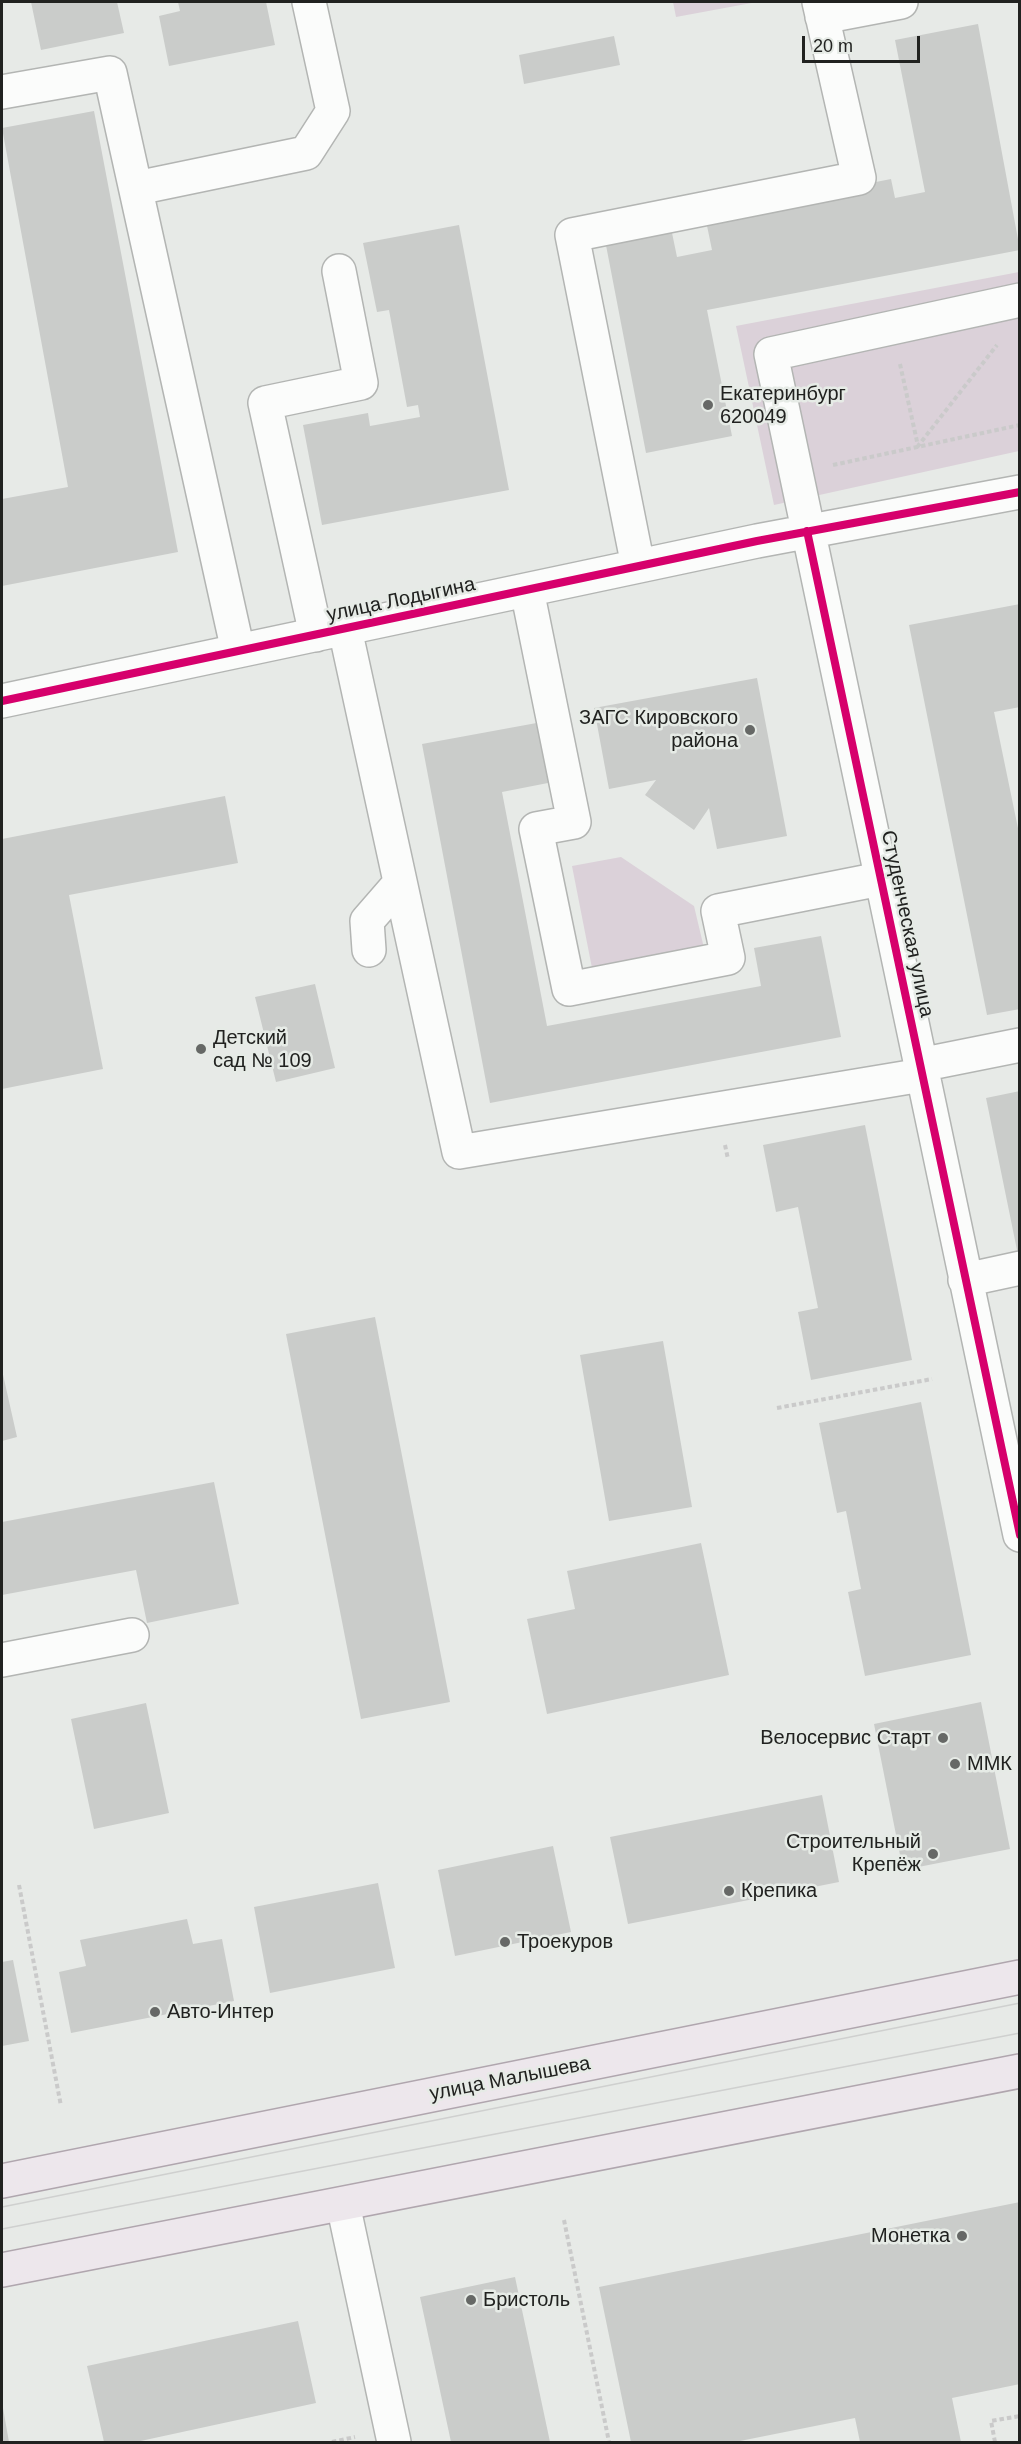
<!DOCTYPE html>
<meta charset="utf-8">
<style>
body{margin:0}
#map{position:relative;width:1021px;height:2444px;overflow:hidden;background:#e7eae7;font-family:Arial,sans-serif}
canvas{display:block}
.frame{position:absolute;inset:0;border:3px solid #212220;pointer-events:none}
.scale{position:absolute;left:802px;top:36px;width:118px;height:27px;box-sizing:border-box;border:3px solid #212220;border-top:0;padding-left:8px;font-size:18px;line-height:21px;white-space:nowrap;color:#212220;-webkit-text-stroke:4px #e6ebe6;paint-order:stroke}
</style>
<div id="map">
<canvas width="1021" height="2444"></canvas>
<div class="frame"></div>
<div class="scale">20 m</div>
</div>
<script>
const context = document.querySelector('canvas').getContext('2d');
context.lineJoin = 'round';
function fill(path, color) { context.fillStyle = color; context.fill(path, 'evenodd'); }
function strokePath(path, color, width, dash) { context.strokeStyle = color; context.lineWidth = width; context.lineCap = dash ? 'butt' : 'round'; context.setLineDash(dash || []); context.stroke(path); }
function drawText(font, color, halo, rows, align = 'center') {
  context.font = font + ' Arial,sans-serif'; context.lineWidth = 5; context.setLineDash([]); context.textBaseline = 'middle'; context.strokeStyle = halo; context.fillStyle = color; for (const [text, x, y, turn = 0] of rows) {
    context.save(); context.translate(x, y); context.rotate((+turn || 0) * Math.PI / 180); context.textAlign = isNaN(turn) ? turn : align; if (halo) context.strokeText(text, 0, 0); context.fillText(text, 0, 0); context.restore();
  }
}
const green = new Path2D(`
 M673,2H757L676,17Z
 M1019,272V451L774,505L736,326Z
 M621,857L694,906L704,948L592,968L572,866Z`);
const building = new Path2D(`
 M31,2H117L124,33L41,50Z
 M178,2H266L275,45L169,66L159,16L180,11Z
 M978,24L1020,250L707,310L732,436L646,453L605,240L671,228L677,257L712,250L705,216L891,179L895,198L925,192L895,40Z
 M614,36L620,65L524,84L519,55Z
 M94,111L178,552L2,586V499L68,487L2,128Z
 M459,225L509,490L322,525L303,425L368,413L370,426L420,417L418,405L407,407L389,310L377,312L363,243Z
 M1020,604V707L994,712L1020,838V1009L987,1015L909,625Z
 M757,678L787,836L717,849L709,808L694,830L645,795L656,780L609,789L594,708Z
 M542,722L553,782L502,792L547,1026L761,986L754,948L821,936L841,1037L490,1103L422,744Z
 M225,796L238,863L69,895L103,1069L2,1089V839Z
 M315,984L335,1068L276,1082L255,997Z
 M1020,1091V1255H1018L986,1098Z
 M865,1125L912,1360L811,1380L798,1312L818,1308L798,1207L776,1212L763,1145Z
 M375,1317L450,1702L361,1719L286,1334Z
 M663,1341L692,1507L609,1521L580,1355Z
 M2,1370L17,1437L2,1441Z
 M921,1402L971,1655L865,1676L848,1592L861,1589L846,1511L837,1513L819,1423Z
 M214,1482L239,1604L147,1623L136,1570L2,1595V1522Z
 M701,1543L729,1675L547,1714L527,1619L575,1609L567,1571Z
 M981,1702L1010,1849L903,1870L874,1724Z
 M146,1703L169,1813L94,1829L71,1719Z
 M822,1795L839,1882L628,1924L610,1837Z
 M553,1846L571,1932L455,1956L438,1870Z
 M378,1883L395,1968L270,1993L254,1907Z
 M187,1919L193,1944L222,1939L234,2001L71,2033L59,1972L86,1966L80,1940Z
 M13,1960L29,2041L2,2046V1962Z
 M1020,2202V2384L952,2398L961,2442H860L855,2418L735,2442H631L599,2287Z
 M515,2277L550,2442H451L420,2297Z
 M298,2321L316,2403L136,2442H104L87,2366Z
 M2,2408H3L9,2442H2Z`);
const path = new Path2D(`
 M900,364L918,446L997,345
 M833,465L1020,425
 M725,1145L728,1159
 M777,1408L932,1379
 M19,1885L61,2106
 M564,2220L609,2442
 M332,2442L355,2437
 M995,2442L991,2421L1020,2416`);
const minor = new Path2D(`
 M822,17L901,2
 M2,92L110,73L238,651
 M137,188L306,153L333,111L309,2
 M1020,300L771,354L1020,1535
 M638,566L572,235L859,178L819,2
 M527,590L574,822L536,829L569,989L728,958L718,911L880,879
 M345,629L459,1152L922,1075
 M316,635L265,403L361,383L339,271
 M2,701L757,541L1020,492
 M369,950L367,921L400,883
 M920,1065L1020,1045
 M965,1280L1020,1268
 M2,1660L132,1635
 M343,2204L394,2442`);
const major = new Path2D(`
 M2,2181L1020,1977
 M2,2270L1020,2071`);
const tram = new Path2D(`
 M2,2207L1020,2003
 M2,2229L1020,2033`);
const cycleway = new Path2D(`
 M807,531L1020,1535
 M2,701L757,541L1020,492`);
const markers = [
 [708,405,6,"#666866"],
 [750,730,6,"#666866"],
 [201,1049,6,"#666866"],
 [943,1738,6,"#666866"],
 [955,1764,6,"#666866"],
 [933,1854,6,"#666866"],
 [729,1891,6,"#666866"],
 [505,1942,6,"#666866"],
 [155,2012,6,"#666866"],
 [962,2236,6,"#666866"],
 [471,2300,6,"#666866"]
];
const poiNames = [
 ["Екатеринбург",720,394],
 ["620049",720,417],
 ["ЗАГС Кировского",738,718,"right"],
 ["района",738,741,"right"],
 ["Детский",213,1038],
 ["сад № 109",213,1061],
 ["Велосервис Старт",931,1738,"right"],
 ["ММК",967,1764],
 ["Строительный",921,1842,"right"],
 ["Крепёж",921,1865,"right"],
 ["Крепика",741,1891],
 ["Троекуров",517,1942],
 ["Авто-Интер",167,2012],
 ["Монетка",950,2236,"right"],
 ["Бристоль",483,2300]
];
const streetNames = [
 ["улица Лодыгина",401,600,-12],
 ["Студенческая улица",907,924,78],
 ["улица Малышева",510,2079,-11]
];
fill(green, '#dbd1d9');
fill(building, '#caccca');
strokePath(minor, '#b3b5b3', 36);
strokePath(major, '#b0a6ae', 36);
strokePath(path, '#cacaca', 4, [4.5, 3]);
strokePath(minor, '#fbfcfb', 33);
strokePath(major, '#ede7ec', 33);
strokePath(tram, '#cfd0cf', 1.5);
strokePath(cycleway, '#d6006c', 8);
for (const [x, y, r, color] of markers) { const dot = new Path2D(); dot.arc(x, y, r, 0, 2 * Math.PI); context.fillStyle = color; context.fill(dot); strokePath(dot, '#e6ebe6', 2); }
drawText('20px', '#212220', '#e6ebe6', poiNames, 'left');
drawText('20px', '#212220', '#e6ebe6', streetNames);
</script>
